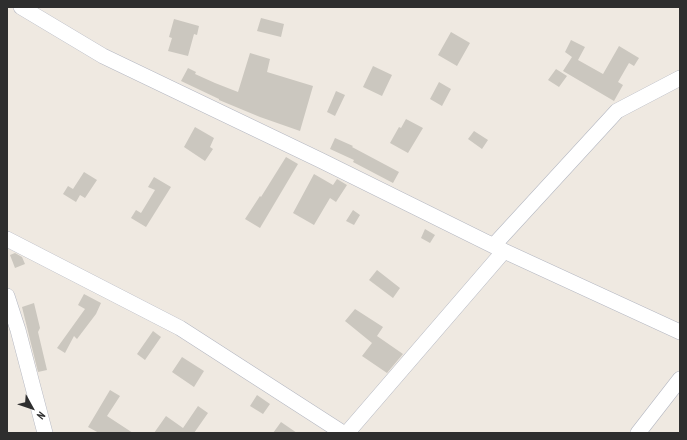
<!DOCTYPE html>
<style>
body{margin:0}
#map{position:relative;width:687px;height:440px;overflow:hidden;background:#efe9e1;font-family:"PT Sans Narrow",sans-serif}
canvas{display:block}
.frame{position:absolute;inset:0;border:8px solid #2e2e2e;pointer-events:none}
.north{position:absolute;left:12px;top:388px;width:40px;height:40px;-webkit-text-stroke:3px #fff;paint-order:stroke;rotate:130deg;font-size:11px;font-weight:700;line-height:16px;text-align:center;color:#2e2e2e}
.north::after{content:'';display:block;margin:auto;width:14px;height:18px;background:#2e2e2e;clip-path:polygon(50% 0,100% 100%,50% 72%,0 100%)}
</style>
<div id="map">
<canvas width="687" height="440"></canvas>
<div class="frame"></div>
<div class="north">N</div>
</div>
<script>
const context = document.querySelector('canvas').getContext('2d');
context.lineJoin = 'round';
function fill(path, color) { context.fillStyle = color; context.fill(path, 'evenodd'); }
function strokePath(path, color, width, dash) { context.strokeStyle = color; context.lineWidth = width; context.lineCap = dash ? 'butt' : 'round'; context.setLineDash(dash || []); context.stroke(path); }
const building = new Path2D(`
 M261,18L284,24L281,37L257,31Z
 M174,19L199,26L197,35L194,34L188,56L168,51L172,38L169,37Z
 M451,32L470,43L457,66L438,55Z
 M571,40L585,47L578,60L603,74L619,46L639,58L634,66L629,63L618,82L623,85L614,101L563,71L572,57L565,52Z
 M250,53L270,59L267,72L313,86L300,131L260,117L219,100V99L181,81L188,68L196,72L195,74L215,83L238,92Z
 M373,66L392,75L382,96L363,87Z
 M556,69L567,76L559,87L548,80Z
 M439,82L451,89L442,106L430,99Z
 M336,91L345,95L335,116L327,112Z
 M406,119L423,128L408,153L390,143L399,127L401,128Z
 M195,127L214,138L210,147L213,149L205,161L184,147Z
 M474,131L488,140L482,149L468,139Z
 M335,138L353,146L352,147L399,172L393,183L353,162L354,160L330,149Z
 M286,157L298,164L260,228L245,219L260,196L261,197Z
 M84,172L97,180L85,198L80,195L76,202L63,194L68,186L73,189Z
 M314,174L333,185L337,179L347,185L336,202L330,198L314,225L293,213Z
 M154,177L171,187L146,227L131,218L136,210L141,213L155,190L148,187Z
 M353,210L360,215L354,225L346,221Z
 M425,229L435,235L430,243L421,238Z
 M15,253L22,257L25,264L15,268L10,255Z
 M377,270L400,288L393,298L369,280Z
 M84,294L101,303L96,314L77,339L74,336L65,353L57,348L85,309L78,305Z
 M34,303L40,328L38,332L47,370L38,372L22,307Z
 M355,309L383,327L377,336L403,354L387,373L362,356L372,343L345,321Z
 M153,331L161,337L145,360L137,354Z
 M182,357L204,371L194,387L172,372Z
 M110,390L120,396L107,416L133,433H99L88,427Z
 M257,395L270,404L263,414L250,406Z
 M198,406L208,413L194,433H154L166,416L183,428Z
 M281,422L297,433H273Z`);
const minor = new Path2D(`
 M21,7L103,56L320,160L504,251L680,332
 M7,239L180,328L343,433
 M494,245L617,111L680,78
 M7,296L18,330L45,433
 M347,433L504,251
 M638,433L680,379`);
fill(building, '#cbc7bf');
strokePath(minor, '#b4b7c1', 16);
strokePath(minor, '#fff', 15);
</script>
